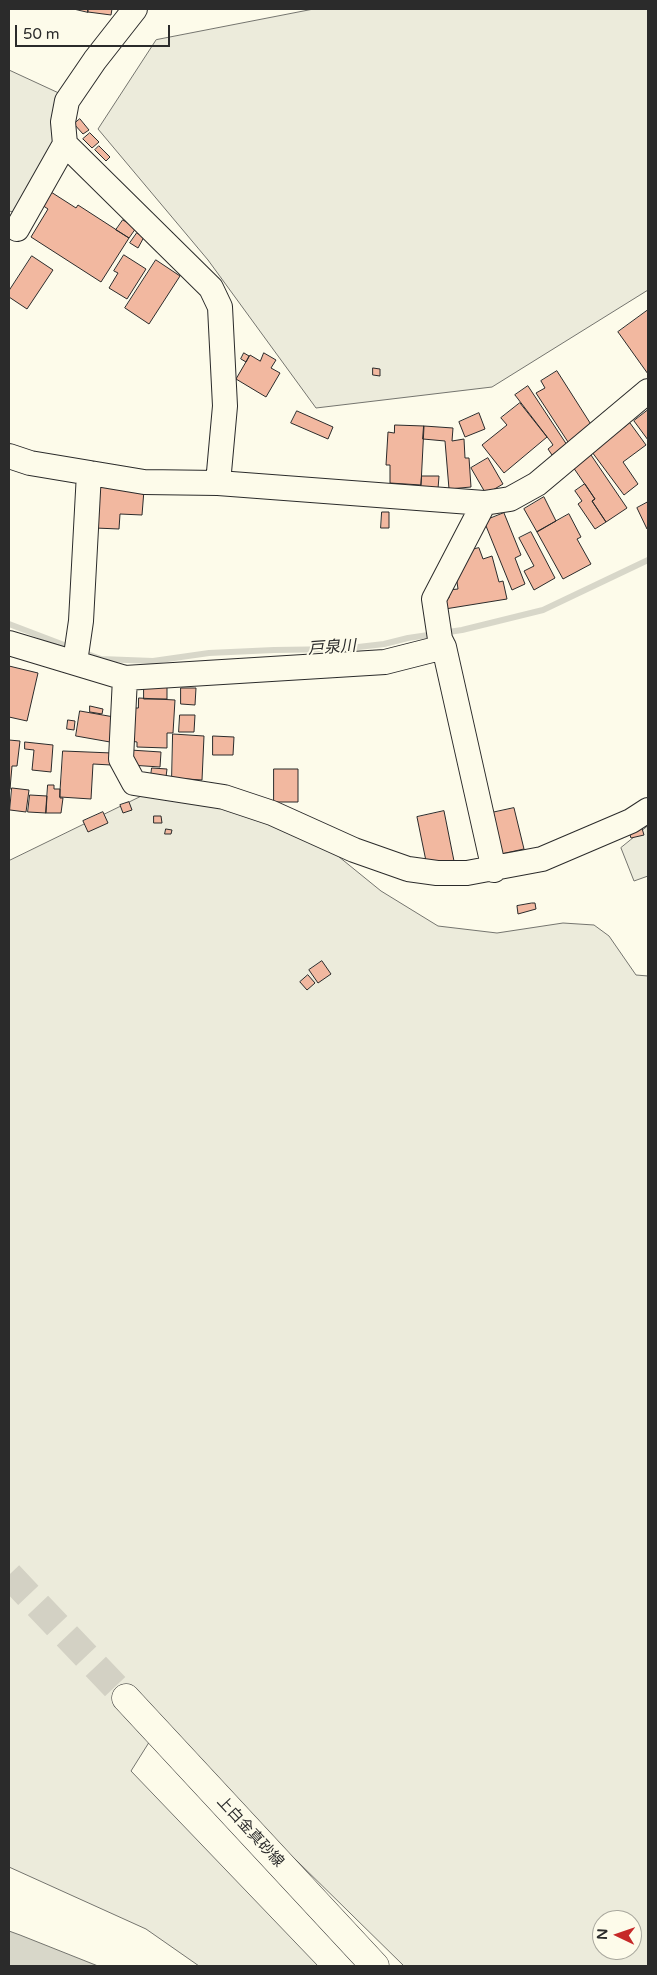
<!DOCTYPE html>
<meta charset="utf-8">
<style>
body{margin:0}
#map{position:relative;width:657px;height:1975px;overflow:hidden;background:#fdfbea;font-family:"Varela Round",sans-serif}
canvas{display:block}
.frame{position:absolute;inset:0;border:10px solid #2b2b2b;pointer-events:none}
.north{position:absolute;left:592px;top:1910px;width:50px;height:50px;box-sizing:border-box;background:#fdfbea;border:1px solid #a9a89e;border-radius:50%;rotate:273deg;font-size:14px;font-weight:700;line-height:20px;text-align:center;color:#2b2b2b}
.north::after{content:'';display:block;margin:auto;width:18px;height:22px;background:#c62828;clip-path:polygon(50% 0,100% 100%,50% 72%,0 100%)}
.scale{position:absolute;left:15px;top:25px;width:155px;height:22px;box-sizing:border-box;border:2px solid #2b2b2b;border-top:0;padding-left:6px;font-size:15px;line-height:18px;white-space:nowrap;color:#2b2b2b;-webkit-text-stroke:4px #fdfbea;paint-order:stroke}
</style>
<div id="map">
<canvas width="657" height="1975"></canvas>
<div class="frame"></div>
<div class="north">N</div>
<div class="scale">50 m</div>
</div>
<script>
const context = document.querySelector('canvas').getContext('2d');
context.lineJoin = 'round';
function fill(path, color) { context.fillStyle = color; context.fill(path, 'evenodd'); }
function strokePath(path, color, width, dash) { context.strokeStyle = color; context.lineWidth = width; context.lineCap = dash ? 'butt' : 'round'; context.setLineDash(dash || []); context.stroke(path); }
function drawText(font, color, halo, rows, align = 'center') {
  context.font = font + ' "Varela Round","Noto Sans JP",sans-serif'; context.lineWidth = 4; context.setLineDash([]); context.textBaseline = 'middle'; context.strokeStyle = halo; context.fillStyle = color; for (const [text, x, y, turn = 0] of rows) {
    context.save(); context.translate(x, y); context.rotate((+turn || 0) * Math.PI / 180); context.textAlign = isNaN(turn) ? turn : align; if (halo) context.strokeText(text, 0, 0); context.fillText(text, 0, 0); context.restore();
  }
}
const green = new Path2D(`
 M314,9H648V290L492,387L316,408L208,260L98,129L156,40Z
 M9,70L76,101L17,213L9,211Z
 M150,792L227,795L317,839L381,891L438,926L497,933L563,923L594,925L609,936L636,975L648,976V1966H404L297,1861L153,1736L131,1771L318,1966H199L146,1929L9,1867V861ZM602,1920H632V1950H602Z
 M648,826V876L634,881L621,848Z`);
const water = new Path2D(`
 M9,1931L20,1935L98,1966H9Z`);
const stream = new Path2D(`
 M9,624L72,648
 M82,652L101,659L153,661L209,653L274,650L341,649L384,644L408,638L462,630L543,610L648,560`);
const building = new Path2D(`
 M74,9H88V12Z
 M88,9H112L111,15L88,12Z
 M80,119L89,130L83,134L74,124Z
 M90,133L99,142L92,148L83,139Z
 M99,146L110,157L106,161L95,150Z
 M51,192L76,208L78,205L129,238L101,282L31,237L48,209L42,205Z
 M123,220L136,228L129,238L116,230Z
 M137,233L144,237L138,248L130,243Z
 M124,255L146,269L127,299L109,288L118,273L114,271Z
 M32,256L53,270L27,309L9,297V291Z
 M156,260L180,276L149,324L125,308Z
 M648,310V374L618,332Z
 M244,353L249,356L246,362L241,359Z
 M264,353L276,360L271,368L280,373L266,397L236,379L250,355L260,361Z
 M373,368L380,369V376L373,375Z
 M557,371L592,426L568,442L536,393L545,388L541,381Z
 M528,386L567,445L552,455L548,449L553,445L551,442L515,395Z
 M520,403L547,437L504,473L482,445L507,425L501,418Z
 M648,410V440L634,421Z
 M297,411L333,427L328,439L291,423Z
 M479,413L485,429L465,437L459,422Z
 M630,423L646,445L623,462L638,484L624,495L592,452Z
 M395,425L424,426L421,485L390,483V465H386L388,432L394,433Z
 M424,426L453,428L452,441L464,439L465,458H469L471,487L449,489L445,441L423,439Z
 M591,455L627,508L606,522L592,501L595,499L573,467Z
 M488,458L503,484L486,494L471,468Z
 M422,476H439L438,489L421,488Z
 M585,484L595,499L592,501L606,522L595,529L578,504L582,501L575,491Z
 M98,487L144,490L142,515L120,514L119,529L95,528Z
 M544,497L556,521L537,532L524,509Z
 M648,502V529H647L637,508Z
 M382,512H389V528H381Z
 M504,513L521,555L515,558L525,584L512,590L484,521Z
 M569,514L581,537L577,539L591,564L563,579L537,532Z
 M531,532L555,578L534,590L524,571L534,566L519,538Z
 M479,548L483,559L492,556L499,582L503,581L507,599L445,609L444,599L449,598L448,590L458,589L456,575L474,549Z
 M9,666L38,673L27,721L9,717Z
 M144,685L167,686V699H144Z
 M181,688H196L195,705L181,704Z
 M139,698L175,700L173,733H167V748L137,747V742L131,741L132,708H138Z
 M90,706L103,709L102,714L90,712Z
 M80,711L114,717L110,742L76,736Z
 M180,715H195L194,732H179Z
 M68,720L75,721L74,730L67,729Z
 M173,734L204,736L202,780L172,778Z
 M213,736L234,737L233,755H213Z
 M9,740L20,741L17,766H12L10,789Z
 M25,742L53,745L51,772L32,770L34,750L25,749Z
 M130,750L161,752L160,767L130,765Z
 M63,751L112,753L111,765L93,764L91,799L60,797Z
 M152,768L167,769L166,777L151,776Z
 M274,769H298V802H274Z
 M48,785H54V789H60V798H63L61,813H46Z
 M12,788L29,790L26,812L10,810Z
 M30,795L47,796L46,813L28,812Z
 M129,802L132,810L123,813L120,805Z
 M514,808L524,849L501,854L491,813Z
 M444,811L455,866H427L417,817Z
 M103,812L108,823L88,832L83,821Z
 M154,816H161L162,823H154Z
 M641,825L644,835L631,838L628,829Z
 M166,829L172,830L171,834H165Z
 M532,903H535L536,909L518,914L517,906Z
 M322,961L331,974L318,983L309,970Z
 M308,975L315,983L307,990L300,982Z`);
const majorTunnel = new Path2D(`
 M9,1575L126,1698`);
const minor = new Path2D(`
 M65,144L211,288L220,307L225,406L218,483
 M17,229L65,144L63,122L67,101L95,60L135,9
 M9,456L30,463L144,482L218,483L484,503L510,499L537,484L648,391
 M484,503L434,599L440,639L444,647L494,870
 M9,643L125,678L385,662L444,647
 M75,662L81,621L89,473
 M125,678L121,759L134,783L224,797L272,813L354,850L408,869L437,873H467L542,859L631,821L648,810`);
const major = new Path2D(`
 M126,1698L375,1966`);
const streetNames = [
 ["上白金真砂線",250,1832,47]
];
const waterNames = [
 ["戸泉川",332,648,-4]
];
fill(green, '#ecebdb');
strokePath(green, '#74746e', 1);
fill(water, '#d8d7c9');
strokePath(water, '#74746e', 1);
strokePath(stream, '#d8d7c9', 6);
fill(building, '#f2b8a0');
strokePath(building, '#2b2b2b', 1);
strokePath(majorTunnel, '#d3d1c4', 28, [28, 14]);
strokePath(minor, '#2b2b2b', 26);
strokePath(major, '#2b2b2b', 29);
strokePath(minor, '#fdfbea', 24);
strokePath(major, '#fdfbea', 28);
drawText('15px', '#2b2b2b', '#fdfbea', streetNames);
drawText('italic 16px', '#2b2b2b', '#fdfbea', waterNames);
</script>
